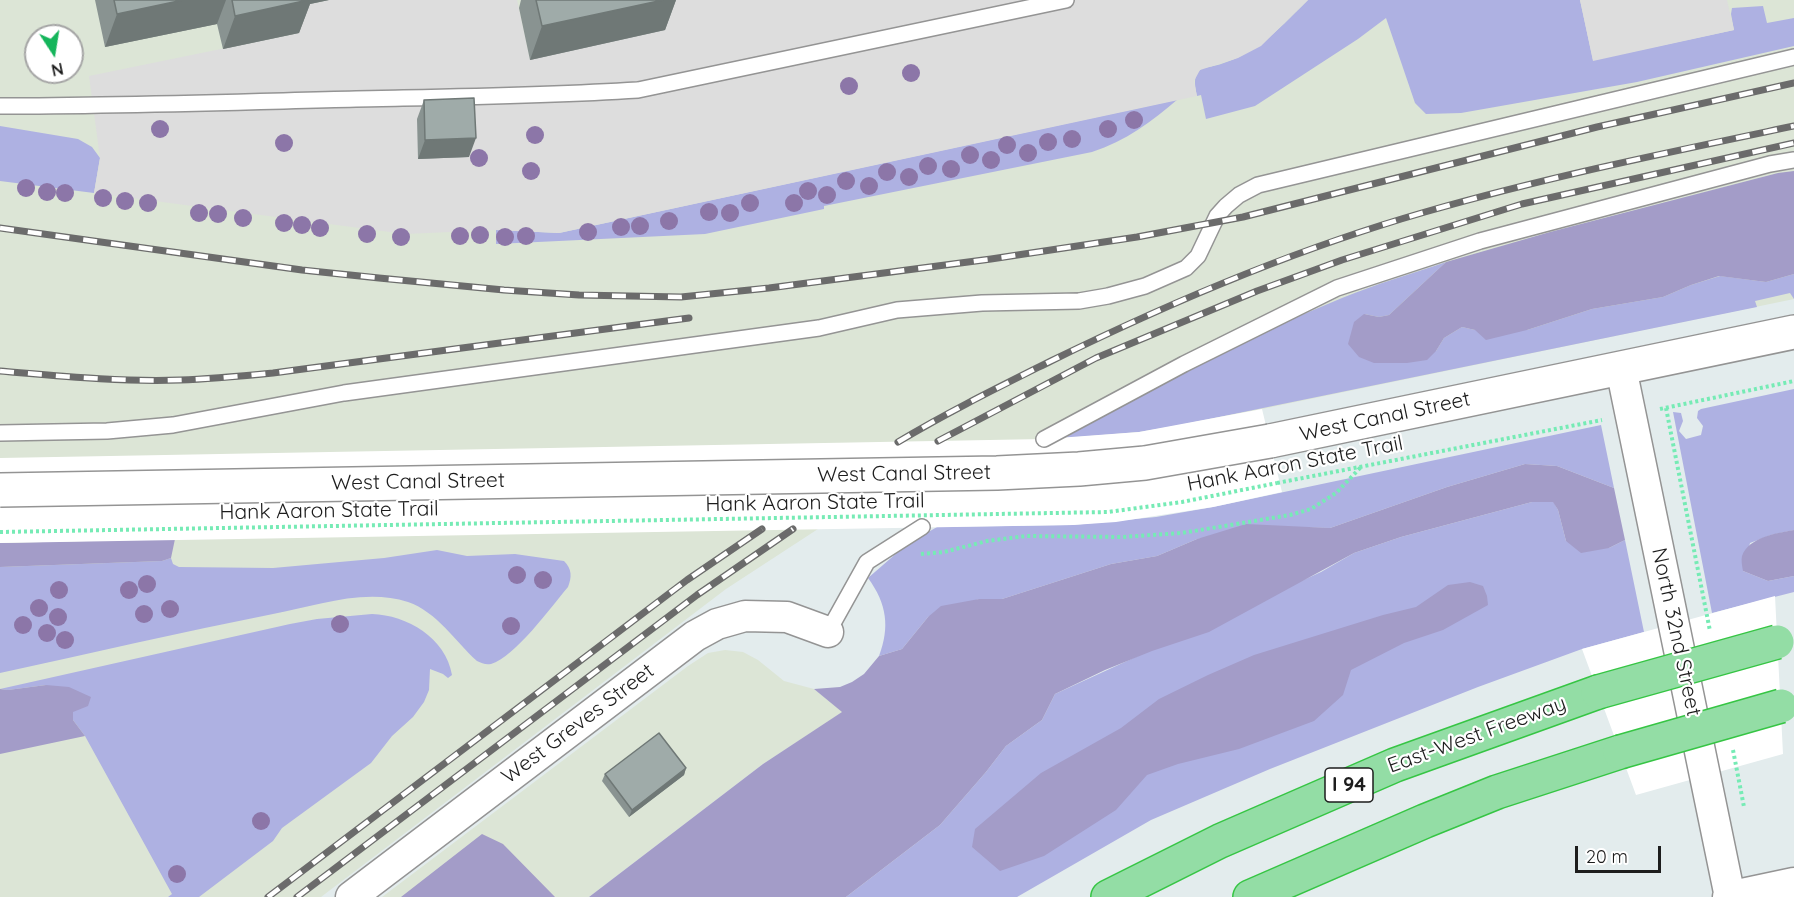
<!DOCTYPE html>
<style>
body{margin:0}
#map{position:relative;width:1794px;height:897px;overflow:hidden;background:#e3eced;font-family:Quicksand,sans-serif}
canvas{display:block}
.north{position:absolute;left:24px;top:24px;width:60px;height:60px;box-sizing:border-box;background:#fff;border:2px solid #a5a5a5;border-radius:50%;rotate:168deg;font-size:16px;font-weight:700;line-height:24px;text-align:center;color:#1d1d1d}
.north::after{content:'';display:block;margin:auto;width:21px;height:27px;background:#15b55b;clip-path:polygon(50% 0,100% 100%,50% 72%,0 100%)}
.scale{position:absolute;left:1575px;top:846px;width:86px;height:27px;box-sizing:border-box;border:3px solid #1d1d1d;border-top:0;padding-left:8px;font-size:18px;line-height:21px;white-space:nowrap;color:#1d1d1d;-webkit-text-stroke:4px #fff;paint-order:stroke}
</style>
<div id="map">
<canvas width="1794" height="897"></canvas>
<div class="north">N</div>
<div class="scale">20 m</div>
</div>
<script>
const context = document.querySelector('canvas').getContext('2d');
context.lineJoin = 'round';
function fill(path, color) { context.fillStyle = color; context.fill(path, 'evenodd'); }
function strokePath(path, color, width, dash) { context.strokeStyle = color; context.lineWidth = width; context.lineCap = dash ? 'butt' : 'round'; context.setLineDash(dash || []); context.stroke(path); }
function drawText(font, color, halo, rows, align = 'center') {
  context.font = font + ' Quicksand,sans-serif'; context.lineWidth = 4.5; context.setLineDash([]); context.textBaseline = 'middle'; context.strokeStyle = halo; context.fillStyle = color; for (const [text, x, y, turn = 0] of rows) {
    context.save(); context.translate(x, y); context.rotate((+turn || 0) * Math.PI / 180); context.textAlign = isNaN(turn) ? turn : align; if (halo) context.strokeText(text, 0, 0); context.fillText(text, 0, 0); context.restore();
  }
}
const industrial = new Path2D(`
 M0,0H1794V299L1262,409L818,529L726,589L321,897H0ZM36,36H72V72H36Z
 M725,650L743,652L758,660L784,681L814,689L843,712L763,764L589,897H382L688,666L708,653Z`);
const grass = new Path2D(`
 M1308,0H1580L1593,60L1734,30L1731,14L1732,8L1763,6L1767,23L1794,18V46L1637,82L1461,113L1426,114L1415,103L1386,18L1358,39L1255,106L1206,119L1201,95L1197,96C1195,85 1192,74 1203,68C1250,61 1276,32 1308,0Z
 M1178,99C1151,122 1126,141 1092,152L824,206V209L705,234L496,244V230L559,233L1180,99Z
 M0,126L78,139L92,147L100,158L94,193L0,181Z
 M1446,262L1389,315L1379,317L1364,314L1436,351L1444,338L1462,327L1475,330H1527L1592,309L1663,297L1691,285L1720,276L1766,282L1794,274V299L1790,293L1755,301L1757,307L1175,426L1139,432L1065,438C1152,384 1247,337 1342,298C1376,284 1411,274 1446,262Z
 M1794,389V530L1771,535L1750,543L1743,571L1768,581L1794,576V592L1712,613L1673,412L1681,413L1683,421L1679,431L1686,439L1701,435L1703,426L1697,418L1698,411L1701,409Z
 M1601,425L1614,488L1557,466L1525,464L1447,487L1330,528L1291,527L1197,539L1157,556L1111,564L1002,599H979L928,617L902,649L879,656C890,627 887,604 868,578L906,545L937,527L1073,525L1156,517L1213,507Z
 M1553,501L1558,510L1566,541L1609,548L1625,540L1644,632L1582,649L1478,687L1270,769L1151,820L1017,897H846L940,825L986,772L1006,746L1042,720L1055,694L1321,572L1354,553L1401,537L1532,502Z
 M437,550L467,556L515,554L564,561C572,569 572,577 568,587C551,607 515,657 491,664C485,665 482,663 477,661C455,641 437,612 408,602C364,588 316,606 273,614C182,632 91,653 0,673V567L162,561L171,558L173,564L179,567L273,568L384,558Z
 M372,614C407,615 446,638 452,675L448,678L443,674L430,669L429,690L424,702L413,717L392,736L371,763L282,828L273,841L199,897H168L172,894L85,736L73,720V712L46,685L8,690L0,689L290,624L317,619Z`);
const forest = new Path2D(`
 M1794,171V274L1766,282L1719,276L1691,285L1663,297L1592,309L1527,330L1486,340L1475,330L1462,327L1444,338L1436,351L1427,360L1407,363H1374L1359,357L1348,344L1354,322L1364,314L1379,317L1389,315L1446,262L1550,232L1778,173Z
 M1525,464L1557,466L1614,488L1625,540L1609,548L1581,553L1566,541L1558,510L1553,502H1532L1401,537L1354,553L1209,632L1152,651L1105,670L1055,694L1042,720L1006,746L986,772L940,825L846,897H589L763,764L842,712L814,689L840,687L852,682L864,674L879,656L902,649L928,617L941,606L979,599H1002L1111,564L1157,556L1197,539L1246,524L1330,528L1447,487Z
 M1794,530V576L1768,581L1743,571C1742,566 1741,560 1742,556C1749,537 1777,533 1794,530Z
 M175,539L171,558L162,561L0,567V543Z
 M1470,582L1483,586L1487,596L1488,605L1443,630L1404,643L1351,670L1343,695L1314,721L1239,749L1178,764L1147,775L1116,810L1044,856L1000,871L972,847L975,829L1041,773L1121,728L1159,699L1208,675L1254,655L1383,615L1416,607L1448,585Z
 M46,685L69,687L91,697L88,706L73,712V720L85,736L0,754V689L8,690Z
 M482,834L503,844L555,897H401Z`);
const parking = new Path2D(`
 M329,0H517L530,59L659,0H1308L1261,46L1238,58L1200,70L1194,81L1197,96L559,233L496,230L405,234L94,193L100,158L89,76L299,33L294,7Z
 M1580,0H1727L1734,30L1593,61Z`);
const pier = new Path2D(`
 M1262,409L1282,492L1213,507L1116,522L1073,525L0,543V458L1044,439L1139,432Z
 M1775,596L1783,754L1636,795L1582,649Z`);
const path = new Path2D(`
 M1666,408L1710,631
 M1660,409L1794,381
 M1277,483L1602,420
 M921,554L944,552L987,541L1026,536L1122,537L1182,533L1290,515L1311,509L1336,493L1361,467
 M1733,750L1744,807`);
const service = new Path2D(`
 M0,106C119,106 237,102 356,99C450,97 544,96 638,90L1066,0
 M0,433L107,431L173,425L344,393L819,328L897,310L982,303L1079,301L1108,296L1145,286L1186,268L1198,256L1217,216L1226,206L1239,195L1258,185L1794,57
 M1044,439L1184,364L1337,288L1480,241L1770,164L1794,160
 M828,632L867,562L922,527`);
const minor = new Path2D(`
 M1621,368L1730,897
 M351,897L695,636L717,624L745,616L787,617L828,632
 M1728,897L1794,883`);
const tertiary = new Path2D(`
 M1270,441L1794,332`);
const motorway = new Path2D(`
 M1108,897L1220,841L1395,765L1598,692
 M1250,897L1425,821L1497,792L1620,752`);
const rail = new Path2D(`
 M0,228L302,270L379,278L504,290L579,295L681,297L769,288L991,259L1137,237L1243,217L1597,127L1794,83
 M0,371C60,376 120,382 180,380C211,379 242,376 273,373L689,318
 M938,441L1096,358L1257,291L1342,260L1522,204L1794,143
 M898,442C948,412 999,387 1051,361C1171,302 1296,249 1425,212C1547,177 1670,152 1794,126
 M268,897L687,580L762,529
 M297,897L697,595L793,529`);
const pathBridge = new Path2D(`
 M0,532L1108,512L1182,502L1277,483`);
const tertiaryBridge = new Path2D(`
 M0,490L997,473L1079,469L1145,463L1270,441`);
const motorwayBridge = new Path2D(`
 M1598,692L1777,642
 M1620,752L1781,706`);
const trees = [
 [911,73],
 [849,86],
 [1134,120],
 [160,129],
 [1108,129],
 [535,135],
 [1072,139],
 [1048,142],
 [284,143],
 [1007,145],
 [1028,153],
 [970,155],
 [479,158],
 [991,160],
 [928,166],
 [951,169],
 [531,171],
 [887,172],
 [909,177],
 [846,181],
 [869,186],
 [26,188],
 [808,191],
 [47,192],
 [65,193],
 [827,195],
 [103,198],
 [125,201],
 [148,203],
 [750,203],
 [794,203],
 [709,212],
 [199,213],
 [730,213],
 [218,214],
 [243,218],
 [669,221],
 [284,223],
 [302,225],
 [640,226],
 [621,227],
 [320,228],
 [588,232],
 [367,234],
 [480,235],
 [460,236],
 [526,236],
 [401,237],
 [505,237],
 [517,575],
 [543,580],
 [147,584],
 [59,590],
 [129,590],
 [39,608],
 [170,609],
 [144,614],
 [58,617],
 [340,624],
 [23,625],
 [511,626],
 [47,633],
 [65,640],
 [261,821],
 [177,874]
];
const wall = new Path2D(`
 M95,0H329L310,4L299,33L223,49L217,24L105,47Z
 M521,0H676L665,30L530,60L519,8Z
 M424,100L469,157L418,159L417,119Z
 M686,768L684,775L629,817L602,781L605,774Z`);
const shadedWall = new Path2D(`
 M183,0H226L217,24L105,47L117,14Z
 M297,0H329L310,4L299,33L223,49L235,16Z
 M663,0H676L665,30L530,60L542,26Z
 M476,138L469,157L418,159L425,140Z
 M686,768L684,775L629,817L632,810Z`);
const building = new Path2D(`
 M114,0H183L117,14Z
 M232,0H308L235,16Z
 M536,0H663L542,26Z
 M474,98L476,138L425,140L424,100Z
 M659,733L686,768L632,810L605,774Z`);
const shields = [
 [1349,785,48]
];
const shieldNames = [
 ["I 94",1349,785]
];
const streetNames = [
 ["West Canal Street",1385,417,-12],
 ["Hank Aaron State Trail",1295,464,-11],
 ["West Canal Street",904,474,-1],
 ["West Canal Street",418,482,-1],
 ["Hank Aaron State Trail",815,503,-1],
 ["Hank Aaron State Trail",329,511,-1],
 ["North 32nd Street",1676,632,78],
 ["West Greves Street",578,724,-37],
 ["East-West Freeway",1477,735,-20]
];
fill(industrial, '#dce5d6');
fill(grass, '#aeb1e2');
fill(forest, '#a39cc8');
fill(parking, '#ddd');
fill(pier, '#fff');
strokePath(service, '#949494', 18);
strokePath(minor, '#949494', 33);
strokePath(tertiary, '#949494', 36);
strokePath(motorway, '#36c544', 36);
strokePath(path, '#76ebb5', 4, [3, 3]);
strokePath(service, '#fff', 15);
strokePath(minor, '#fff', 30);
strokePath(tertiary, '#fff', 33);
strokePath(motorway, '#93dda5', 33);
strokePath(rail, '#6b6b6b', 7);
strokePath(rail, '#fff', 4.5, [14]);
strokePath(tertiaryBridge, '#949494', 36, []);
strokePath(motorwayBridge, '#36c544', 36, []);
strokePath(pathBridge, '#76ebb5', 4, [3, 3]);
strokePath(tertiaryBridge, '#fff', 33);
strokePath(motorwayBridge, '#93dda5', 33);
context.fillStyle = '#8c76a8';
for (const [x, y] of trees) { context.beginPath(); context.arc(x, y, 9, 0, 2 * Math.PI); context.fill(); }
fill(wall, '#899391');
fill(shadedWall, '#6f7876');
fill(building, '#9faba9');
strokePath(building, '#6f7876', 1.5);
for (const [x, y, w] of shields) { const box = new Path2D(); box.roundRect(x - w / 2, y - 17, w, 34, 4.5); context.fillStyle = '#fff'; context.fill(box); strokePath(box, '#1d1d1d', 1.5); }
drawText('bold 20px', '#1d1d1d', null, shieldNames);
drawText('21px', '#1d1d1d', '#fff', streetNames);
</script>
